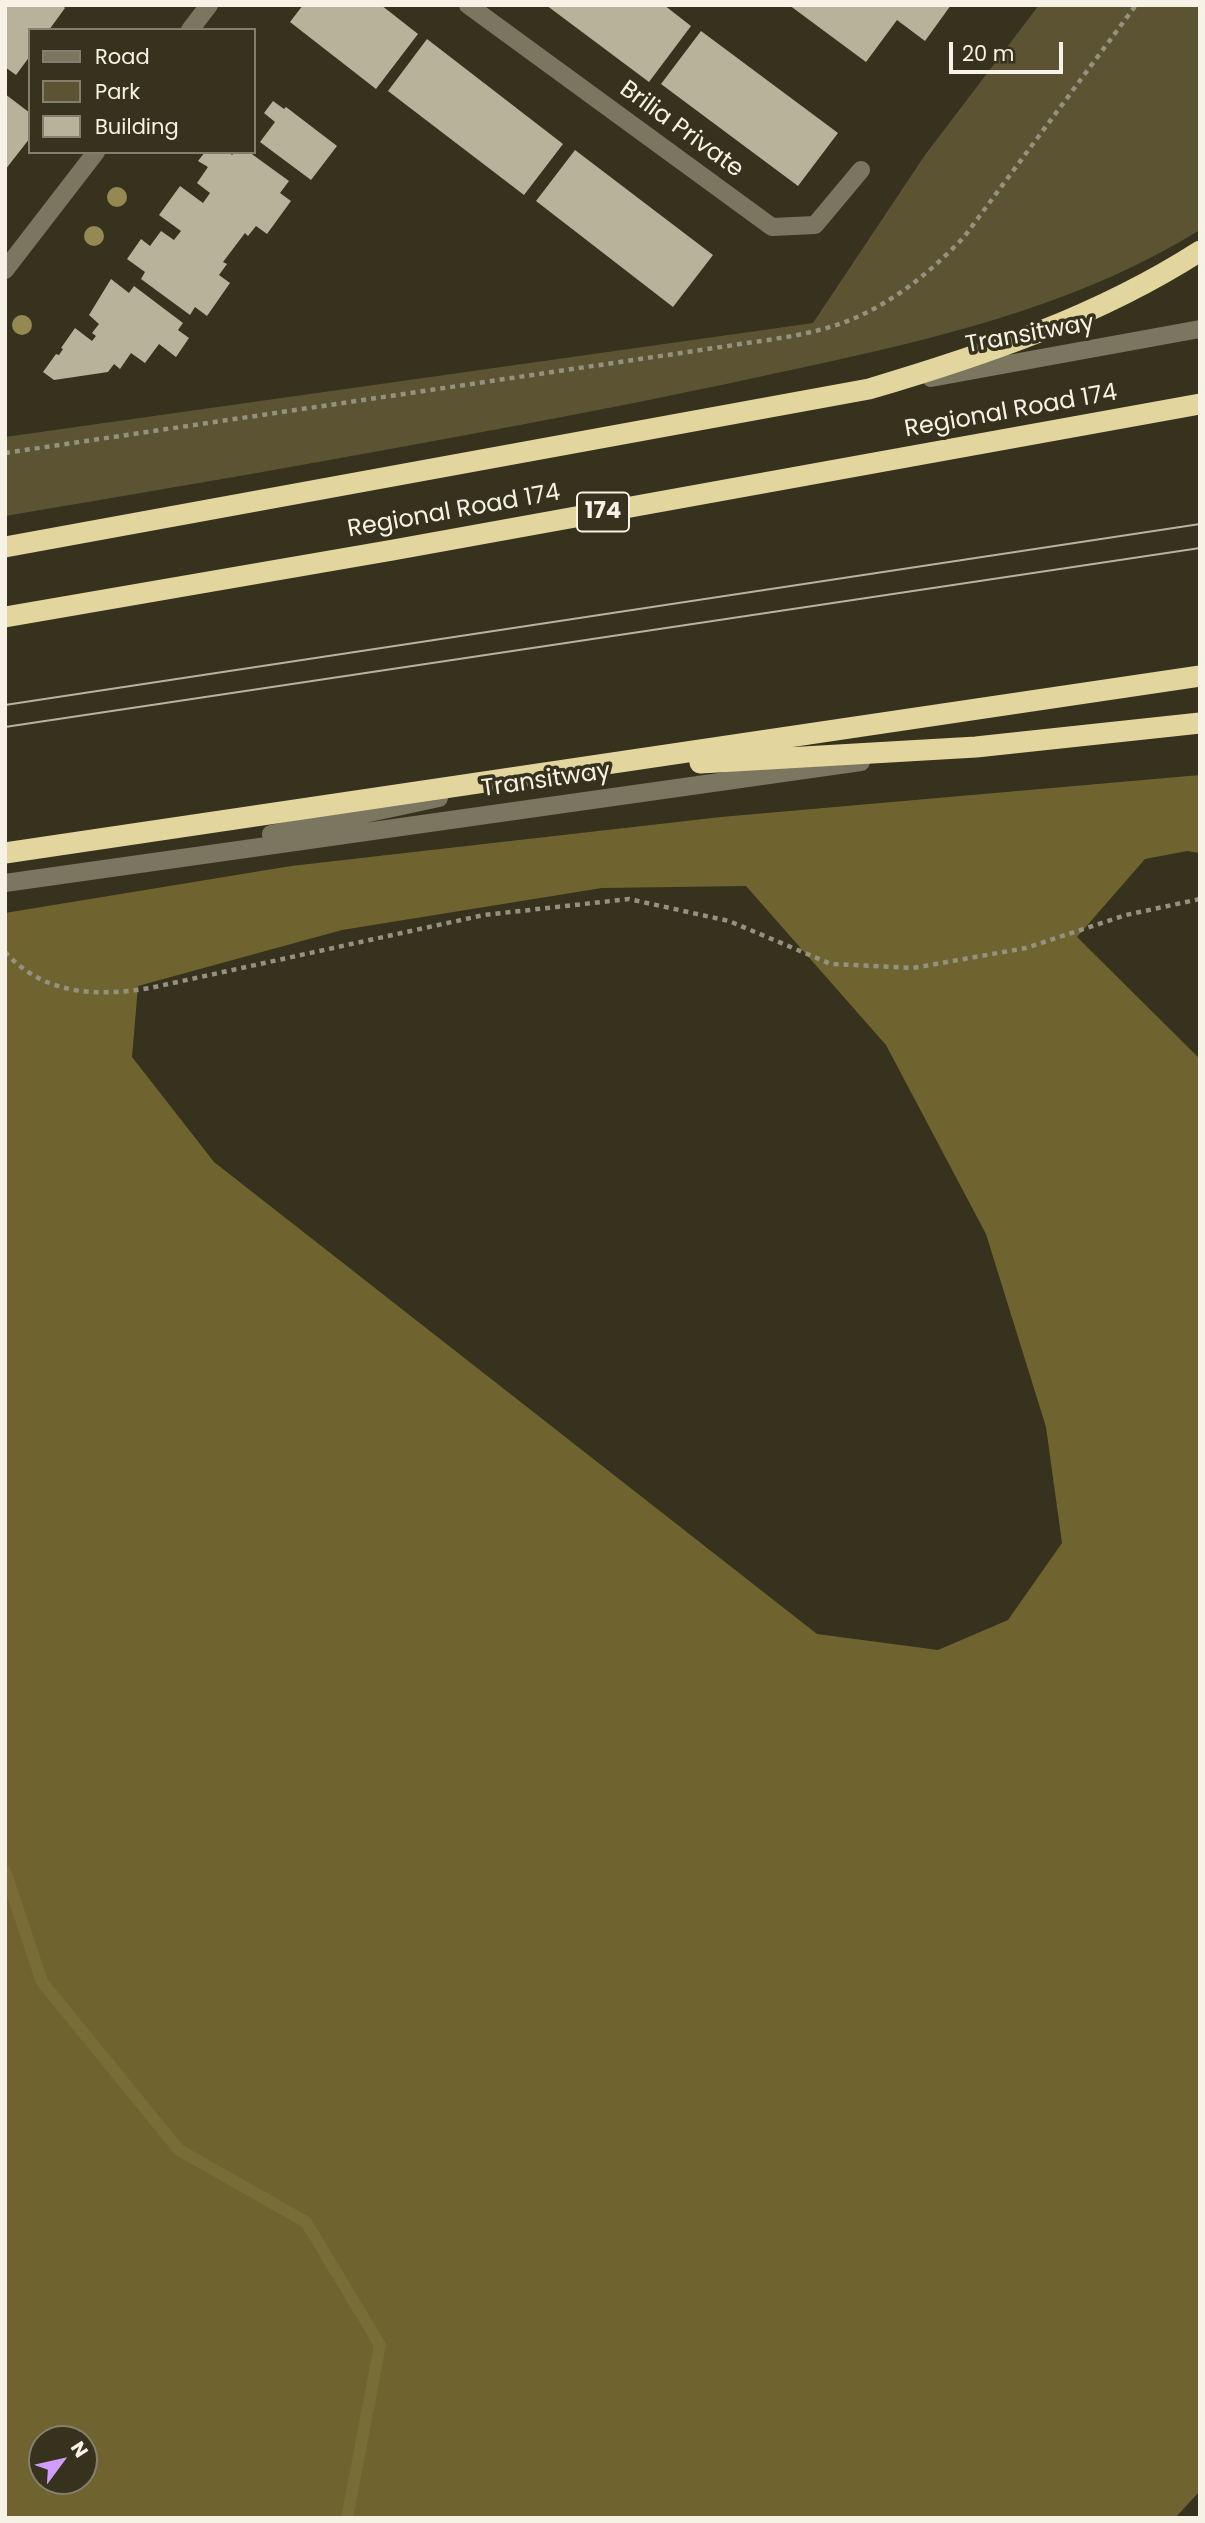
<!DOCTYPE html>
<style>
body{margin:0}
#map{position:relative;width:1205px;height:2523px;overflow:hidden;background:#36321d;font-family:Poppins,sans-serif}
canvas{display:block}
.frame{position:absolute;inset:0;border:7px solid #f6f3e6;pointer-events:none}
.legend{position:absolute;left:28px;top:28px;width:228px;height:126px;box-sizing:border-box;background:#36321d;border:2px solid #837f6d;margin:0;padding:9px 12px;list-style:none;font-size:21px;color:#f6f3e6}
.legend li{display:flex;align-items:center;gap:14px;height:35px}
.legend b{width:35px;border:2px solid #837f6d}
.north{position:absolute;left:28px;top:2425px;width:70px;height:70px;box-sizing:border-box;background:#36321d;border:2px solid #837f6d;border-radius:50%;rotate:57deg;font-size:19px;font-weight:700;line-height:28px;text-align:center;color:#f6f3e6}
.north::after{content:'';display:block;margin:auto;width:24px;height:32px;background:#d09dfe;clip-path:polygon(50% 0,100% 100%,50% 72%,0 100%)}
.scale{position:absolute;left:949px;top:42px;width:114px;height:32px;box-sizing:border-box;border:4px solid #f6f3e6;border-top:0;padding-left:9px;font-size:21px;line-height:24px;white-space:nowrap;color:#f6f3e6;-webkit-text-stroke:5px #36321d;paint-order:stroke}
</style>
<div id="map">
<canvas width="1205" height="2523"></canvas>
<div class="frame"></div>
<ul class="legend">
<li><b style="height:9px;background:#7b7660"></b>Road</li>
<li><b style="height:19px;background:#5b5331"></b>Park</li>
<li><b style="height:19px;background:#b7b299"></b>Building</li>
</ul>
<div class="north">N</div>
<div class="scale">20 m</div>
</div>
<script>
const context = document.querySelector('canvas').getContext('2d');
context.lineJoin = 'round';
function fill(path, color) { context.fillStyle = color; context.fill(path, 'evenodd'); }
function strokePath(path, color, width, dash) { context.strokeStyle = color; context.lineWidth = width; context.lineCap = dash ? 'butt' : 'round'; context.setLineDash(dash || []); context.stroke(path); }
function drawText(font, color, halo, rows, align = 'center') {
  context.font = font + ' Poppins,sans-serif'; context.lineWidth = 7; context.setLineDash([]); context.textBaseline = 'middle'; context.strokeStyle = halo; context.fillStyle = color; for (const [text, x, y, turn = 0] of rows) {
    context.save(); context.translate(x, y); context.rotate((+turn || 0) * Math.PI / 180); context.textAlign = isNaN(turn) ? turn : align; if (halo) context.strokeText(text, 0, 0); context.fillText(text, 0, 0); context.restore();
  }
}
const green = new Path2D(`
 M1039,5H1200V230C1085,301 958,333 828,362C763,376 699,390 634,403C425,444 215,481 5,516V437L813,323L925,155Z`);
const forest = new Path2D(`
 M1200,775V853L1187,851L1145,859L1077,937L1200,1059V2491L1175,2518H5V913L291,866L721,817ZM746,886L886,1045L986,1234L1046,1427L1062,1543L1008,1620L938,1650L817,1634L214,1162L132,1057L138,986L342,930L602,888ZM42,2439H84V2481H42Z`);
const stream = new Path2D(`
 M5,1871L42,1982L179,2150L306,2222L380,2345L347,2518`);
const building = new Path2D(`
 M5,5H62L65,8L49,30H30V56L16,75L5,67Z
 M303,5H381L418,34L376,89L290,22Z
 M546,5H664L691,26L649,82Z
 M789,5H951L925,41L897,20L866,62Z
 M701,31L838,133L798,186L661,84Z
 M427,39L563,144L524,195L388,91Z
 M5,94L30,113V138L5,170Z
 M273,101L284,109L286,107L337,146L311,180L260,142L275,122L264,113Z
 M575,150L713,255L673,307L536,201Z
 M205,152H229L232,155L235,152H249L289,181L280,193L291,201L267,234L256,226L248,236L245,233L223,262L227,264L219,275L230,283L207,316L195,307L190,315L141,279L145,272L127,259L141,239L150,246L161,231L174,240L181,231L159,215L180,186L203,203L210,193L197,183L208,167L198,161Z
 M111,279L129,293L134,286L183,323L178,330L189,338L176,357L159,344L145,363L131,353L120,369L114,364L108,372L54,380L43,372L56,354L59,355L63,349L61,348L75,328L92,341L96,336L92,333L99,324L89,315Z`);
const path = new Path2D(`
 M5,453L728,346C758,341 789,338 819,330C877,316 924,279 964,237L1136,5
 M5,952C44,995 96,997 150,988L484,915L629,899L729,921L831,964L913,968L1026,948L1126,915L1200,899`);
const minor = new Path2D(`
 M468,5L772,227L815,225L861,170
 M190,30L209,5
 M5,270L96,152
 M931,378L1200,329
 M271,834L439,798
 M5,883L861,762`);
const highway = new Path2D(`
 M5,547L869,389C984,355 1099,316 1200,251
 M5,617L393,550L1200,404
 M700,763L976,747L1200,723
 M5,853L1200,676`);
const tram = new Path2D(`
 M5,705L1200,524
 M5,727L1200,548`);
const trees = [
 [117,197],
 [94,236],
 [22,325]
];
const shields = [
 [603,512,52]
];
const shieldNames = [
 ["174",603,512]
];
const streetNames = [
 ["Brilia Private",681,130,36],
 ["Transitway",1030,335,-10],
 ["Regional Road 174",1011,412,-10],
 ["Regional Road 174",454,512,-10],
 ["Transitway",546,781,-8]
];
fill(green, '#5b5331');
fill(forest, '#6f642f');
strokePath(stream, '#786c37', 12);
fill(building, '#b7b299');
strokePath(path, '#949180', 4.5, [5, 5]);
strokePath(minor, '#7b7660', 18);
strokePath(highway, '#e2d69e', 21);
strokePath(tram, '#b6b3a3', 2);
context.fillStyle = '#948952';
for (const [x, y] of trees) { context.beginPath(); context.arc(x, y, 10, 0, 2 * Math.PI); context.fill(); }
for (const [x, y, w] of shields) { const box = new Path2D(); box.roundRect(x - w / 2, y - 19.5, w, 39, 5); context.fillStyle = '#36321d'; context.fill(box); strokePath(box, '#f6f3e6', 2); }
drawText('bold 23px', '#f6f3e6', null, shieldNames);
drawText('24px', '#f6f3e6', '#36321d', streetNames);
</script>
